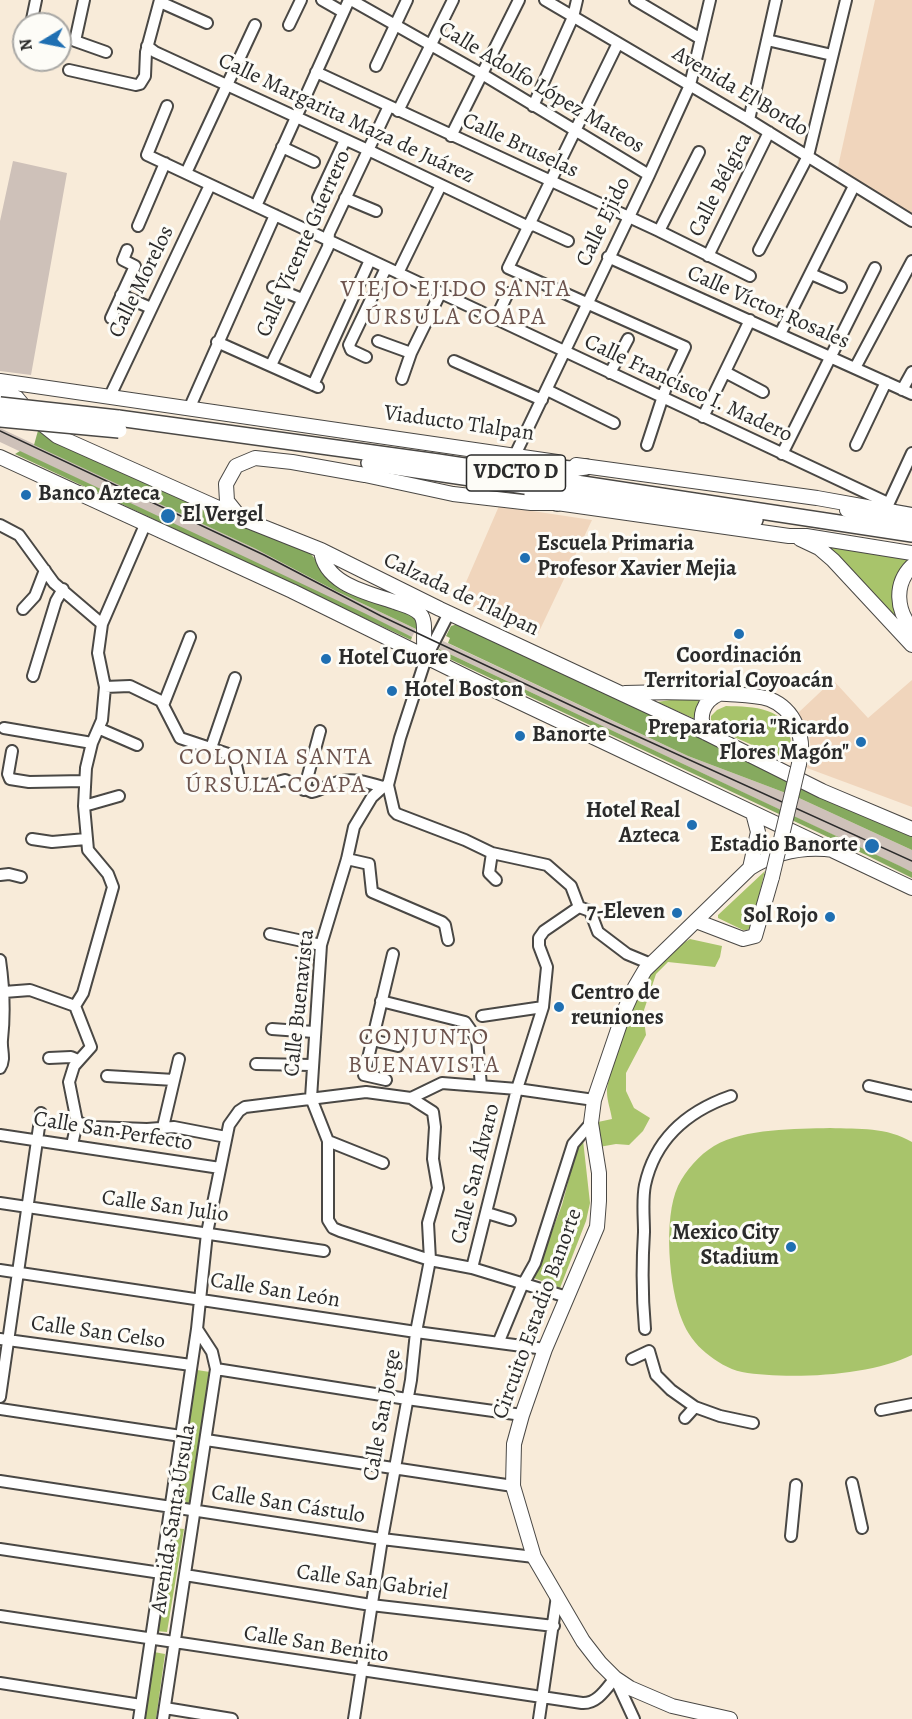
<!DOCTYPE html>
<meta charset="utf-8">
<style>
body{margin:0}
#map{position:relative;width:912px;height:1719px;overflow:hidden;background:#f8ebd9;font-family:Alegreya,serif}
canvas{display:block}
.north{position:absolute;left:12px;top:12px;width:60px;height:60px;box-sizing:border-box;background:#fdfcf7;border:2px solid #a9a8a5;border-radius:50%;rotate:260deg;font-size:16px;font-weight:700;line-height:24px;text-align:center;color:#2b2b2b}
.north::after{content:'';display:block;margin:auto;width:21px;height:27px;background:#1f6fb2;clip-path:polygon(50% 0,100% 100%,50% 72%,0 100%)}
</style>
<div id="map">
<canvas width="912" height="1719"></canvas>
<div class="north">N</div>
</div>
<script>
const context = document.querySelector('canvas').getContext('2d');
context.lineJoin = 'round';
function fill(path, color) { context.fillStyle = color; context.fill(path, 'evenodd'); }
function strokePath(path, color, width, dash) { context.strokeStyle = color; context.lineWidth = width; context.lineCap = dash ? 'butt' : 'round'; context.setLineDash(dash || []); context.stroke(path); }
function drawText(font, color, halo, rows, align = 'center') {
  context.font = font + ' Alegreya,serif'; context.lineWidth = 6; context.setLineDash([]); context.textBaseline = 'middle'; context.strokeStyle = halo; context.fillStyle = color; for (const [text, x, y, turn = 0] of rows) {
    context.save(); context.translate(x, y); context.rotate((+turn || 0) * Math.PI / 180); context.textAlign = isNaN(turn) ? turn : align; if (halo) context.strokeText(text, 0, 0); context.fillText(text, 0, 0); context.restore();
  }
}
const built = new Path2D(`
 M875,0H912V218L837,171Z
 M499,506L592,520L536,638L462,601L460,596Z
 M833,680L868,718L912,680V807L807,768L811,750L809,734L804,722L798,713Z`);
const industrial = new Path2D(`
 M13,161L67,173L31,375L0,371V221Z
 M0,428L256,549L336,591L416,629L412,637L0,442Z
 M443,641L688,756L799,798L912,850V872L439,649Z`);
const green = new Path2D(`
 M811,543L912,557V562L903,566L895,585L912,633Z
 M684,698L702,701L695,719L657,702Z
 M726,706C753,707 788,706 791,742C792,748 790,755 789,761L711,727V716L717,710Z
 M765,871L751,927L747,930H743L718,918V915Z
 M690,939L722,946L720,957L715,967L668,962L656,974L643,1013L646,1035L626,1073V1091L634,1108L650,1118L643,1131L629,1145L616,1144L599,1147L598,1122L612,1119C611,1111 607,1101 607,1092C608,1071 636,991 648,975C659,960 675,948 690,939Z
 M830,1128C859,1129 887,1127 912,1142V1355C870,1376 788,1380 742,1372C728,1369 716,1361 706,1353C695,1344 687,1333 682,1320C669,1288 663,1218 678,1186C686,1170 699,1155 714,1146C745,1128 796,1129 830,1128Z
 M583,1140L590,1203L586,1221L560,1288L534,1278L562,1205L579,1141Z
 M197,1370L210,1372L189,1504L177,1502Z
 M172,1528L184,1529L167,1632L156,1631Z
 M154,1652L165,1654L156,1719H144Z`);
const forest = new Path2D(`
 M39,427L309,552L321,566L414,613L419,623L416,629L336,591L256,549L34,445Z
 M20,451L364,613L412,637L411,640L15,454Z
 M458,624L912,836V850L799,798L688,756L448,643L450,638L446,636L451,626Z
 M439,649L900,866L912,872V878L866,855L437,653Z`);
const minor = new Path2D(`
 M84,0L75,41L106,52
 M322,0L343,12
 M351,0L482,74L649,175
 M545,0L749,120L912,221
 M635,0L701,39
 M160,2L207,23
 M31,24L36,0
 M289,25L301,0
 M767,40L832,55
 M618,43L508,268L685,347L665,390L647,445
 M147,46L155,52L368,150L529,227
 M376,66L407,0
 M69,70L136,85L140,84L145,76L146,52L160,0
 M316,72L659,231L750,276
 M167,106L147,155L888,503
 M533,106L573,17L577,0
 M398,111L453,0
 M749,120L776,0
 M451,136L519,0
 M282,147L314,162
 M186,173L255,25
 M318,198L345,140
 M345,198L376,211
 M256,206L349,0
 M531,224L568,241
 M138,226L165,163
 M659,231L699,152
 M759,250L808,156L846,0
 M708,256L769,132
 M608,257L912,394
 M398,273L441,185
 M811,274L841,287
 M273,287L302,299
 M121,295L151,308
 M111,318L135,266L123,260L127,250
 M495,320L508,293
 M780,334L854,186
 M378,341L411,353
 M217,342L318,387
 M366,357L351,350L349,345L386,268
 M454,361L542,400
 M271,365L328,247L329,233L389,106
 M855,368L912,261
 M725,372L763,392
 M610,373L628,339
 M402,379L411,353L440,294
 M313,385L370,260
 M547,390L614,423
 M902,390L912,372
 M110,396L210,185
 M189,409L275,215
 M703,417L750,320
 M856,445L886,382
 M782,454L875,268
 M515,455L649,175L690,85L710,0
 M887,507L912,453
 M0,525L19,535L54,583L102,624
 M23,609L35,596L45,570
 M449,613L426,658L400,738L388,785L394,811L397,814L465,840L492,853L547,865L571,886L579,907L590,911L598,932L627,954L651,964
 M33,676L56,601L63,589
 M105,687L130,686L161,701L180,738L234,756L239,778L244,783L266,785L285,780L312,792C320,790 327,786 335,783C351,777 367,782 383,787
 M164,703L190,637
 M4,728L92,743
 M100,729L137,745
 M211,748L235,678
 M12,751L8,774L10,779L29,782L85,781
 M388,785L383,787L372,797L354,827L347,859L321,945L311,1098L328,1141V1220L333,1228L340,1231L430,1260L472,1268L567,1297
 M304,790L320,731
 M84,806L119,796
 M32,839L52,842L86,839
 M492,853L489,873L496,880
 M347,859L369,864L372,892L442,922L445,925L448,940
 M0,875L9,874L21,877
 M270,934L321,945
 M0,960C4,988 5,1013 2,1040C1,1050 6,1059 0,1068
 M4,992L30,990L75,1006
 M381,1001L465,1022L477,1039L481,1086
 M482,1016L543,1007
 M272,1029L314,1032
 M372,1040L398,1046
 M49,1058L71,1057L78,1060
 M256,1064L312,1065
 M107,1076L174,1080
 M386,1080L364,1075L393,954
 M869,1086L912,1096
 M77,1122L69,1082L74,1066L91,1047L75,1006L83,993L113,887L108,874L88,850L84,806L86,768L92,743L102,720L105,687L98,653L102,624L145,525
 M77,1122L92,1127L147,1129L174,1127L226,1137
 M163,1127L179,1059
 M0,1135L220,1168
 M328,1141L383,1163
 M72,1145L77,1122
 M0,1203L324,1251
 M487,1213L510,1220
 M472,1268L517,1089L543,1007L547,967L539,946V938L544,931L579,907
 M0,1270L416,1332L545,1349
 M645,1329C642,1296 642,1264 644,1232C644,1217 642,1200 645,1185C655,1139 688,1111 731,1096
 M0,1339L191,1365
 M499,1341L521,1288L535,1263L573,1144L591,1123
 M632,1359L649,1351L656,1375L671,1390L695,1407L720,1416L753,1423
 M216,1369L407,1399L522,1415
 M0,1397L41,1113
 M0,1409L181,1436
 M881,1410L912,1404
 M685,1418L695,1407
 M206,1440L513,1486
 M0,1481L382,1539L534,1557
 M852,1483L862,1528
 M791,1536L796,1485
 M0,1549L161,1573
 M185,1575L371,1605L554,1626
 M0,1616L582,1703C597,1704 606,1689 615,1678L634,1719
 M0,1683L141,1705
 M165,1708L232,1719
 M139,1719L197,1329L207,1233L229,1125L239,1111L245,1107L366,1092L411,1098L442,1083L517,1089L594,1100
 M163,1719L216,1369L212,1352L197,1329
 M354,1719L382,1539L411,1380L416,1332L430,1260L428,1223L438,1188L433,1159L435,1127L433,1112L411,1098
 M539,1719L557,1596`);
const major = new Path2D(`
 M0,381L557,462
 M0,391L17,398L32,416L57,436L243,519L321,550L440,609L706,733L822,791L912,829
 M0,457L292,591L475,681L912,888
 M576,465L817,498L912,515
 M847,510L870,519L912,525
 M239,516L227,501L226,484L236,466L255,458L292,462L365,475L453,494L531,503H557L789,536H806L912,553
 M800,539L819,548L833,560L912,645
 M321,550C324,584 368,593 395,602C403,605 414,607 420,614C428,622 421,644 426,658
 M912,566C894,584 896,610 912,629
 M625,693C659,692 693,692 727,694C741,695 756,695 769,699C795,709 806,738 799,764
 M706,733C697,717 703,701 719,694
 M750,868L758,832L753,813
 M696,921L743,939L755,936L772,877
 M730,1719L672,1706L630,1688L615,1678L600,1663L583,1641L534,1557L513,1486L514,1444L522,1415L545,1349L597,1227L599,1201V1173L591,1123L594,1100L625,1009L635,987L645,970L750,868C777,851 804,846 834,850`);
const highway = new Path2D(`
 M118,418L438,462L912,534
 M369,463L755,520
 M518,464L571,469L586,467
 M532,495L557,503`);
const tram = new Path2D(`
 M0,431L264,555L381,616L604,721L912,861`);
const majorBridge = new Path2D(`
 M772,877L799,764`);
const highwayBridge = new Path2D(`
 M0,405L118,418
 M0,419L119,430`);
const markers = [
 [26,495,6,"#1f6fb2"],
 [168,516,8,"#1f6fb2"],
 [525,558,6,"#1f6fb2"],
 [739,634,6,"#1f6fb2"],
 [326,659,6,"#1f6fb2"],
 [392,691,6,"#1f6fb2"],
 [520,736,6,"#1f6fb2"],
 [861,742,6,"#1f6fb2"],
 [692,825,6,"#1f6fb2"],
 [872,846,8,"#1f6fb2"],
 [677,913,6,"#1f6fb2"],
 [830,917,6,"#1f6fb2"],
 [559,1007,6,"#1f6fb2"],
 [791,1247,6,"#1f6fb2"]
];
const shields = [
 [516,473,99]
];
const shieldNames = [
 ["VDCTO D",516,473]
];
const streetNames = [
 ["Calle Adolfo López Mateos",541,88,31],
 ["Avenida El Bordo",740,92,31],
 ["Calle Margarita Maza de Juárez",346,119,25],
 ["Calle Bruselas",520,146,25],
 ["Calle Bélgica",721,185,-63],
 ["Calle Ejido",604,222,-64],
 ["Calle Vicente Guerrero",304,244,-66],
 ["Calle Morelos",142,282,-64],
 ["Calle Víctor Rosales",768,308,24],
 ["Calle Francisco I. Madero",688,389,25],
 ["Viaducto Tlalpan",459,424,8],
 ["Calzada de Tlalpan",461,595,25],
 ["Calle Buenavista",300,1003,-84],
 ["Calle San Perfecto",113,1132,9],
 ["Calle San Álvaro",476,1174,-76],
 ["Calle San Julio",165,1207,8],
 ["Calle San León",275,1291,9],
 ["Circuito Estadio Banorte",538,1314,-70],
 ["Calle San Celso",98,1333,8],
 ["Calle San Jorge",383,1415,-80],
 ["Calle San Cástulo",288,1505,9],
 ["Avenida Santa Úrsula",174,1519,-81],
 ["Calle San Gabriel",372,1583,8],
 ["Calle San Benito",316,1645,9]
];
const poiNames = [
 ["Banco Azteca",38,495],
 ["El Vergel",182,516],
 ["Escuela Primaria",537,545],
 ["Profesor Xavier Mejia",537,570],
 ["Coordinación",739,657,"center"],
 ["Territorial Coyoacán",739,682,"center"],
 ["Hotel Cuore",338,659],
 ["Hotel Boston",404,691],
 ["Preparatoria \"Ricardo",849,729,"right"],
 ["Flores Magón\"",849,754,"right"],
 ["Banorte",532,736],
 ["Hotel Real",680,812,"right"],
 ["Azteca",680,837,"right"],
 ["Estadio Banorte",858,846,"right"],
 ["7-Eleven",665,913,"right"],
 ["Sol Rojo",818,917,"right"],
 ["Centro de",571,994],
 ["reuniones",571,1019],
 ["Mexico City",779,1234,"right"],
 ["Stadium",779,1259,"right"]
];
const neighbourhoodNames = [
 ["VIEJO EJIDO SANTA",456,290],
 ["ÚRSULA COAPA",456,318],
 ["COLONIA SANTA",276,758],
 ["ÚRSULA COAPA",276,786],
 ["CONJUNTO",424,1038],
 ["BUENAVISTA",424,1066]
];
fill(built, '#f0d5bc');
fill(industrial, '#cec1b9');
fill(green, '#a8c46b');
fill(forest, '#86aa5f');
strokePath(minor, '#4a4845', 14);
strokePath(major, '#4a4845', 16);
strokePath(highway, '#4a4845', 18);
strokePath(minor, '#fff', 10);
strokePath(major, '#fff', 14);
strokePath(highway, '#fff', 15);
strokePath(tram, '#2b2b2b', 1.5);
strokePath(majorBridge, '#4a4845', 16, []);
strokePath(highwayBridge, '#4a4845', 18, []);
strokePath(majorBridge, '#fff', 14);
strokePath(highwayBridge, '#fff', 15);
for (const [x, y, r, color] of markers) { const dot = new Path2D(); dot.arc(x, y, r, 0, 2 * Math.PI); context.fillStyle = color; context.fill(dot); strokePath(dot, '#fdfcf7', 2); }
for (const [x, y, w] of shields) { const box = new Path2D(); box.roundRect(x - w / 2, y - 18, w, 36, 4.5); context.fillStyle = '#fdfcf7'; context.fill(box); strokePath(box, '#2b2b2b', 1.5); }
drawText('bold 21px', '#2b2b2b', null, shieldNames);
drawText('22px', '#2b2b2b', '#fdfcf7', streetNames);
drawText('bold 22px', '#2b2b2b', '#fdfcf7', poiNames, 'left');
context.letterSpacing = '1.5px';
drawText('24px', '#6d544e', '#fdfcf7', neighbourhoodNames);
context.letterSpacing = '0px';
</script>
